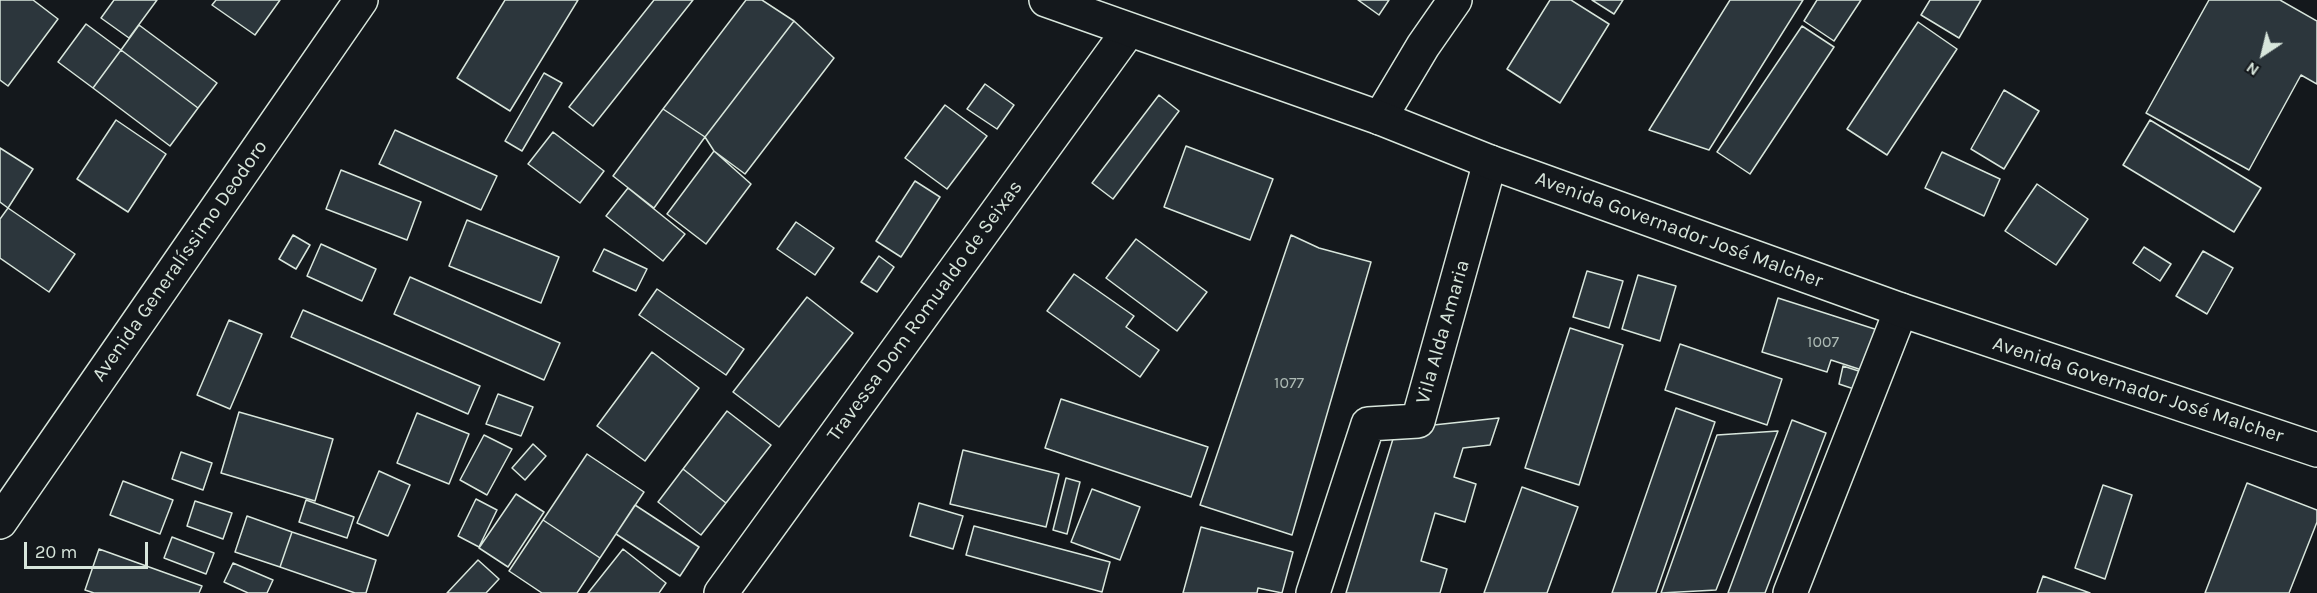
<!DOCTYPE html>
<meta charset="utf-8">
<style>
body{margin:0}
#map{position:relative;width:2317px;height:593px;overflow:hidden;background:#14181c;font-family:Karla,sans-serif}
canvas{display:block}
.north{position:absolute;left:2233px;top:24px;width:60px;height:60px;-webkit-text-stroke:4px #14181c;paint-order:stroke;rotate:215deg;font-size:16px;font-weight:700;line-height:24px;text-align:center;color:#d8e6dc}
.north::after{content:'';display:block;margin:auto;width:21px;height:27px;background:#d8e6dc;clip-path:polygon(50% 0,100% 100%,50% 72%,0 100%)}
.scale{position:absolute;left:24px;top:542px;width:124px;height:27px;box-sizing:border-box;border:3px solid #d8e6dc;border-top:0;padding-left:8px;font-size:18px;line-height:21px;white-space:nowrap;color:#d8e6dc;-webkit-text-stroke:4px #14181c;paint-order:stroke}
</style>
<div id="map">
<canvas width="2317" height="593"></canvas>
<div class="north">N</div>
<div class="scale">20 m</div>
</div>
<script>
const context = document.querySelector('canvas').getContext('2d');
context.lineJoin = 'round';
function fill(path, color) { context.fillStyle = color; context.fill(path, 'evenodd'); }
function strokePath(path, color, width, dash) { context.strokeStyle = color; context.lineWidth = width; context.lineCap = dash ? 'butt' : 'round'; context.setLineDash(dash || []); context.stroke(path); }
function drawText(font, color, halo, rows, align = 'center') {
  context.font = font + ' Karla,sans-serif'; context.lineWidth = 4.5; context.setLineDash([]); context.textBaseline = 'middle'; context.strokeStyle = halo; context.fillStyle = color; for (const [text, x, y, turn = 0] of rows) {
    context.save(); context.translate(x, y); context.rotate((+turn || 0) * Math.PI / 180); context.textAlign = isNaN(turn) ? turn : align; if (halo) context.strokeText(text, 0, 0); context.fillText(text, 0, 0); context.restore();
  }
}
const building = new Path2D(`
 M0,0H33L58,19L8,86L0,80Z
 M114,0H157L129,38L101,18Z
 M216,0H280L255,35L212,5Z
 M505,0H578L510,111L457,78Z
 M654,0H693L593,126L569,107Z
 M746,0H762L794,21L705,137L663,109Z
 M1358,0H1389L1379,15Z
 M1550,0H1571L1609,24L1560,103L1507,69Z
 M1592,0H1623L1614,14Z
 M1730,0H1803L1709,150L1649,130Z
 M1817,0H1861L1834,41L1804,21Z
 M1930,0H1981L1959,38L1921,15Z
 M2209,0H2280L2317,21V84L2301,75L2249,170L2146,113Z
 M794,21L834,58L745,174L714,151L705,137Z
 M1918,22L1957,49L1887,155L1847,129Z
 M86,24L121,50L93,88L58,62Z
 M139,25L217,83L198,108L121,50Z
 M1802,26L1834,47L1750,174L1717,152Z
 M121,50L198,108L170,146L93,88Z
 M544,73L562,83L522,151L505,141Z
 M985,84L1014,105L997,129L967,109Z
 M2004,90L2039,111L2004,169L1971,149Z
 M1159,95L1179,111L1113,199L1092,183Z
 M945,105L987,136L947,189L905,158Z
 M663,109L705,137L654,208L613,176Z
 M116,120L166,154L128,212L77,179Z
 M2150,120L2261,188L2234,232L2123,165Z
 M395,130L497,176L481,210L379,164Z
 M553,132L604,171L580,203L528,164Z
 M1186,146L1273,179L1250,240L1164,207Z
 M0,148L33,169L8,208L0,202Z
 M714,151L751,184L706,244L667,214Z
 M1942,152L2000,179L1984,216L1925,188Z
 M341,170L421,202L407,240L326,209Z
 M915,181L940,197L901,257L876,241Z
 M2037,184L2088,219L2056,265L2005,231Z
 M628,188L685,234L663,261L606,216Z
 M8,208L75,254L49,292L0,258V219Z
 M467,220L559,257L541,303L449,266Z
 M796,222L834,248L815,275L777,249Z
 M293,235L310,245L296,269L279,259Z
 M1291,235L1319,248L1371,262L1292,535L1200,505Z
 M1136,239L1207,292L1177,331L1106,278Z
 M321,244L376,269L362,301L307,276Z
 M2144,247L2171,264L2160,281L2133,263Z
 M604,249L647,269L636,291L593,271Z
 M2203,251L2233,268L2207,314L2176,296Z
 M879,256L894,267L877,292L861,282Z
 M1587,271L1623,281L1609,328L1573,317Z
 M1074,274L1134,316L1126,327L1159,350L1140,377L1047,311Z
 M1638,275L1676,286L1660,341L1622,329Z
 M410,277L560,343L544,380L394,314Z
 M657,289L744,349L726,375L639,315Z
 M807,297L853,333L779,427L733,392Z
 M1778,298L1884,332L1871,373L1831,360L1827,372L1762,352Z
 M303,310L480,386L468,414L291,337Z
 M229,320L262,334L230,409L197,395Z
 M1570,328L1623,345L1579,485L1525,468Z
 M1680,344L1782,379L1767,425L1665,390Z
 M652,352L699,388L645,461L597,426Z
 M1843,366L1865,373L1860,391L1839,384Z
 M498,394L533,407L521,436L486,424Z
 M1061,399L1208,447L1191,497L1045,448Z
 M1676,408L1715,422L1656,593H1612Z
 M727,411L771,445L726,503L683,469Z
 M239,412L333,439L315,501L221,473Z
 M417,413L469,434L449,484L397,463Z
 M1499,418L1490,445L1463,448L1454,477L1476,484L1465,522L1435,513L1421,561L1447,569L1440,593H1346L1396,429Z
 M1792,420L1826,433L1765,593H1728Z
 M1778,431L1716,590L1661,593L1717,435Z
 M484,435L512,449L487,495L460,480Z
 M533,444L546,456L525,480L512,468Z
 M963,450L1059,474L1046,527L950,504Z
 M181,452L212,463L203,490L172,479Z
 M587,454L644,492L600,558L543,520Z
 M683,469L726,503L701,535L658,502Z
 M379,471L410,485L388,536L357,523Z
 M1066,478L1080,482L1067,534L1053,530Z
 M123,481L173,500L160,534L110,515Z
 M2247,483L2317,510V522L2289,593H2205Z
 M2103,485L2132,495L2105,579L2075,568Z
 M1522,487L1578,507L1547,593H1484Z
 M1092,489L1140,507L1120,560L1071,542Z
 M516,494L544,512L508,567L479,548Z
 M476,499L497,510L479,547L458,536Z
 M306,500L354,517L347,538L299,522Z
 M195,501L232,513L223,539L187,526Z
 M919,503L963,516L953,549L910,536Z
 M635,505L699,547L680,576L616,534Z
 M247,516L292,532L280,567L235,552Z
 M543,520L600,558L577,593H542L509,571Z
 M974,526L1110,562L1102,592L966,555Z
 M1201,527L1293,552L1282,593L1258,588L1257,593H1183Z
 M292,532L376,560L366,593H355L280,567Z
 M172,537L214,553L206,574L164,558Z
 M99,549L202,586L199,593H94L85,590Z
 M623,549L666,583L659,593H588Z
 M478,560L499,579L486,593H447Z
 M233,563L273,580L267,593H248L224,582Z
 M2043,576L2090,593H2037Z`);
const street = new Path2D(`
 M1380,118L1423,46L1455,0
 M1313,593L1368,424L1418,421L1490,162
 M1790,593L1901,310`);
const secondary = new Path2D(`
 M0,522L361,0
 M721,593L1129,30`);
const primary = new Path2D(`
 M1046,0L1380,118L1490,162L1901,310L2317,450`);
const numberNames = [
 ["1007",1823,342],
 ["1077",1289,383]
];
const streetNames = [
 ["Avenida Governador José Malcher",1679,230,20],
 ["Avenida Generalíssimo Deodoro",180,261,-55],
 ["Travessa Dom Romualdo de Seixas",925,311,-54],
 ["Vila Alda Amaria",1443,332,-74],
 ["Avenida Governador José Malcher",2138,390,18]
];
fill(building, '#2c363c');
strokePath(building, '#d8e6dc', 1.5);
strokePath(street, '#d8e6dc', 36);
strokePath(secondary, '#d8e6dc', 36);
strokePath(primary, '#d8e6dc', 36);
strokePath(street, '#14181c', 33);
strokePath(secondary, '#14181c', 33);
strokePath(primary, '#14181c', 33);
drawText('16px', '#adbab4', null, numberNames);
drawText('20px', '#d8e6dc', '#14181c', streetNames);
</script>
